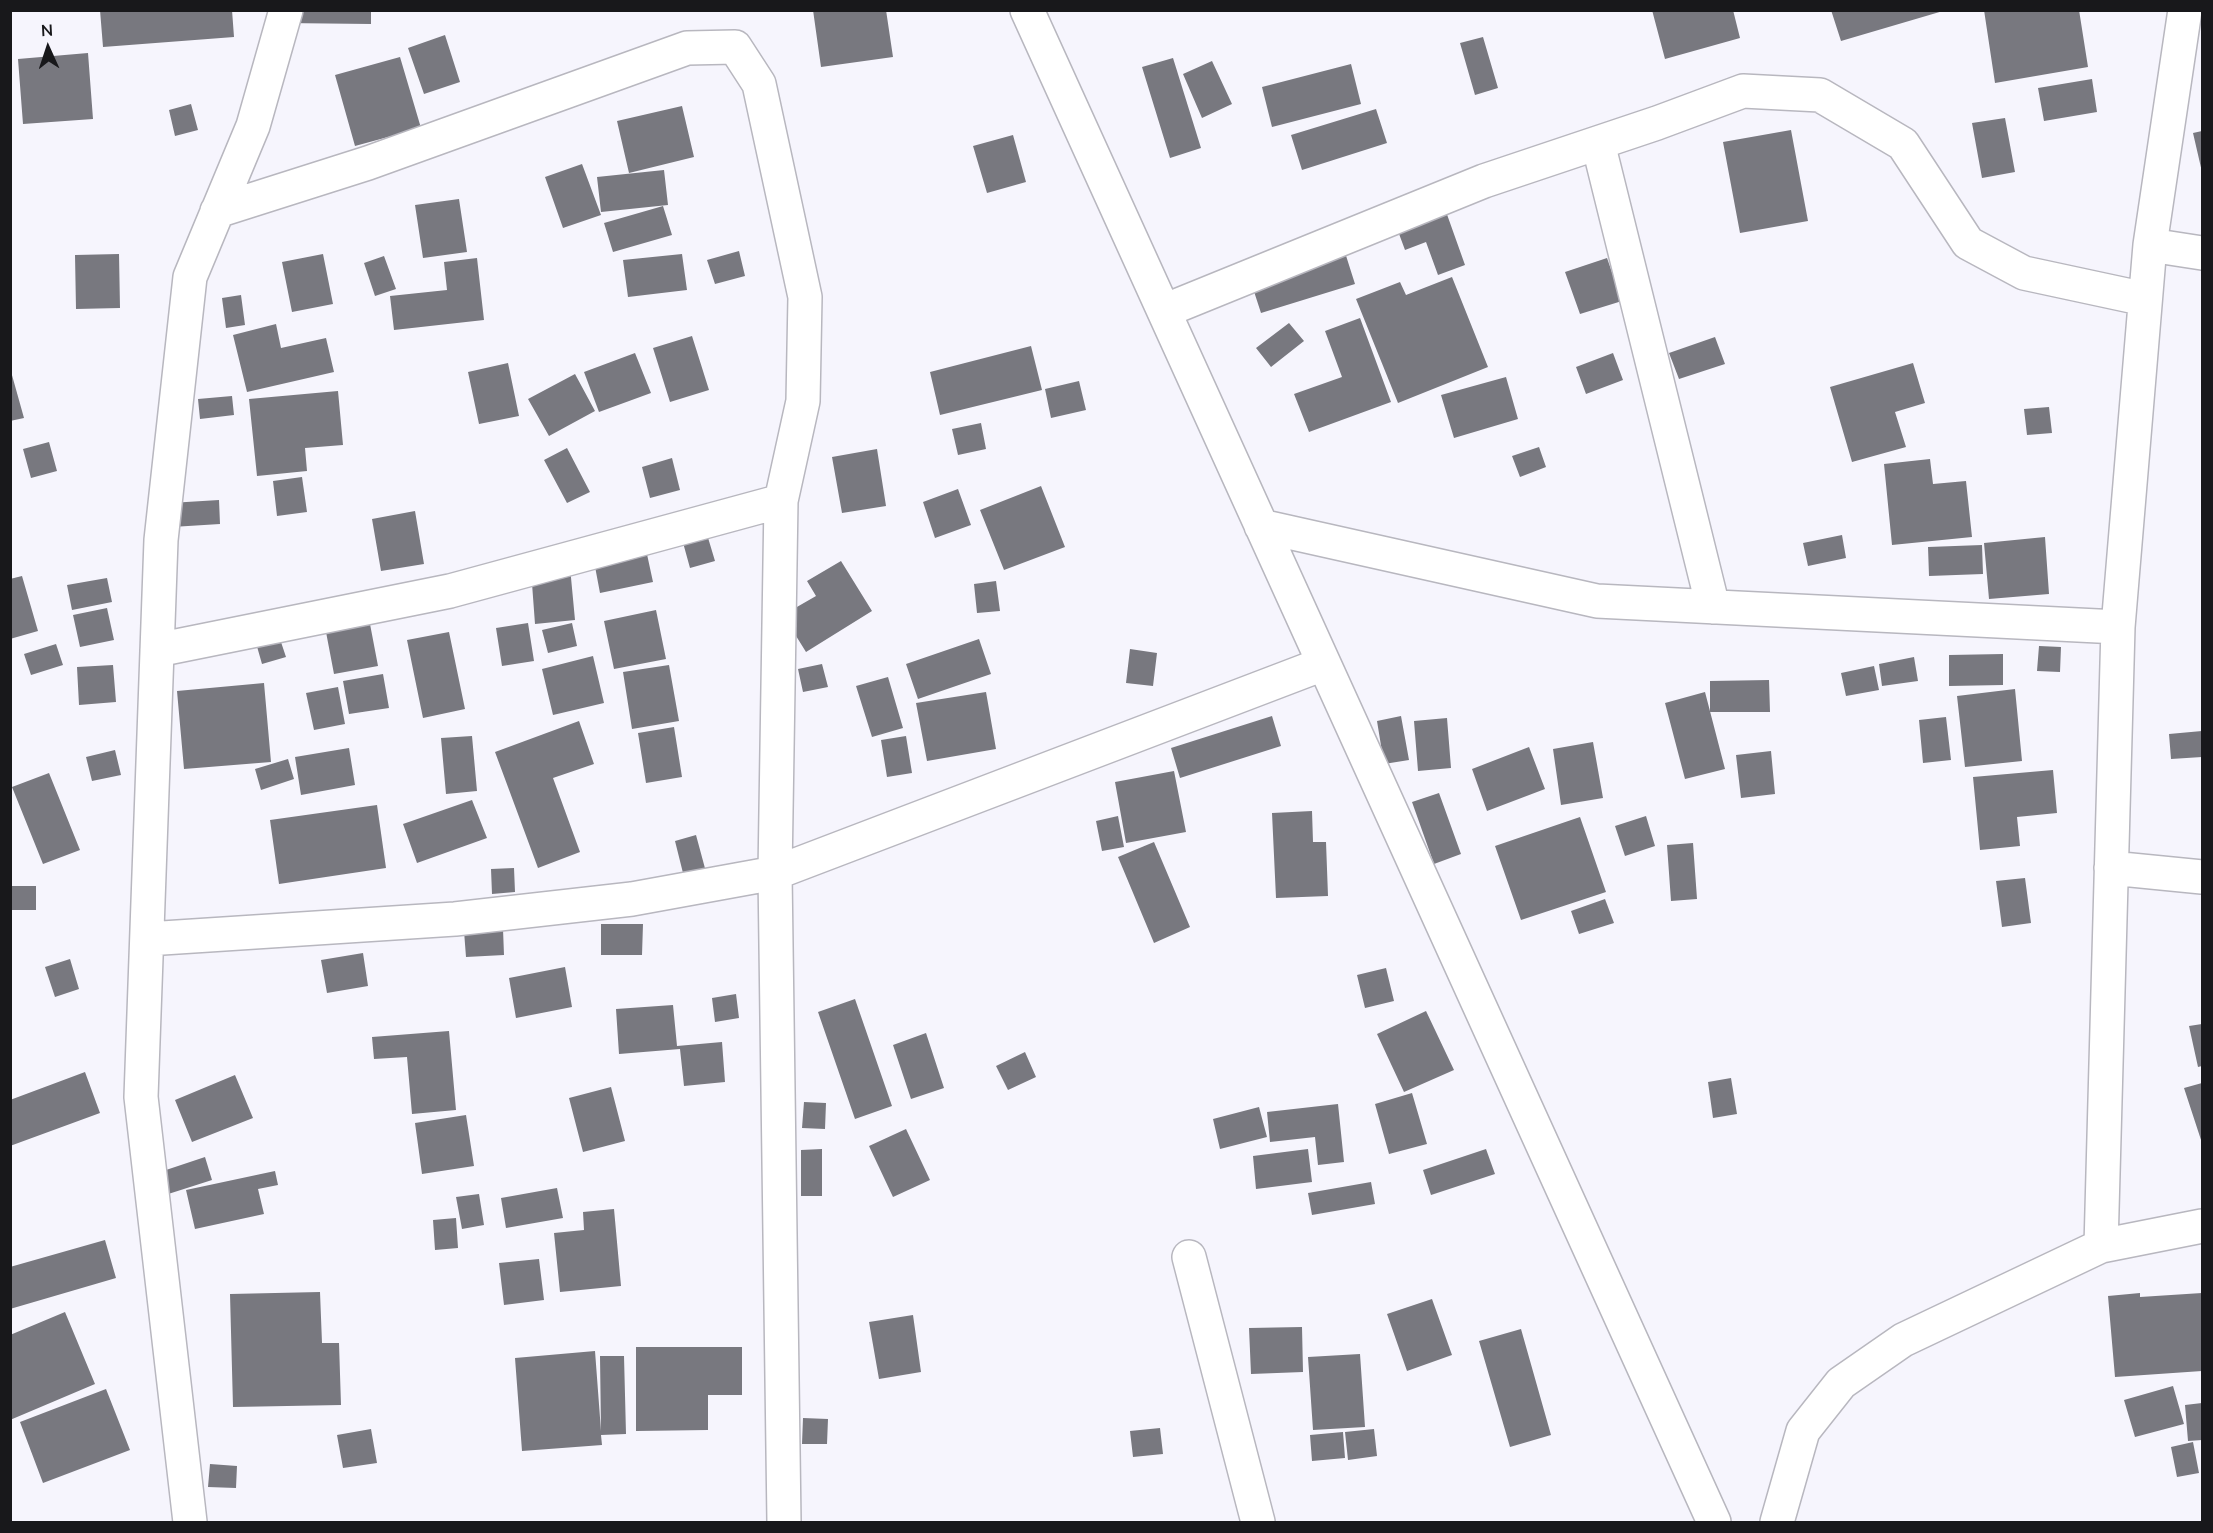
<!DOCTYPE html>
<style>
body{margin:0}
#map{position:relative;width:2213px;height:1533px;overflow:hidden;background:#f6f5fd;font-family:Mulish,sans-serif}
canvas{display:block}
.frame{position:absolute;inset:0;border:12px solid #18181b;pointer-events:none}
.north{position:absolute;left:18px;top:18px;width:60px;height:60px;-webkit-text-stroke:4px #f6f5fd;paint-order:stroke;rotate:357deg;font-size:16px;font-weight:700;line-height:24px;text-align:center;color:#18181b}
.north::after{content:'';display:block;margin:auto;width:21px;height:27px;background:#18181b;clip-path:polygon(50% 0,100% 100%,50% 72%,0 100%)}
</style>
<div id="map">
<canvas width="2213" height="1533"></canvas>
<div class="frame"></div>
<div class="north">N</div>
</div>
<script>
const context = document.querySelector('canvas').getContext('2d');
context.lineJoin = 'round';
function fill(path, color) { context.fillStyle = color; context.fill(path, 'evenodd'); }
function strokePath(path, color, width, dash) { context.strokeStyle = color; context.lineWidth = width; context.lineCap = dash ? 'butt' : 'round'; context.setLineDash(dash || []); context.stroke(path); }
const building = new Path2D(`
 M100,10H232L234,37L103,47Z
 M283,10H371V24L283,23Z
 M813,10H886L893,57L821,67Z
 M1652,10H1733L1740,38L1665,59Z
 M1831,10H1943V11L1841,41Z
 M1984,10H2079L2088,67L1995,83Z
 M445,35L460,82L424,94L408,48Z
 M1483,37L1498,88L1475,95L1460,43Z
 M88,53L93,119L23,124L18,59Z
 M400,57L421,128L355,146L335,75Z
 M1173,58L1201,148L1170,158L1142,67Z
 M1212,61L1232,104L1202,118L1183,74Z
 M1351,64L1361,104L1272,127L1262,87Z
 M2092,79L2097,112L2044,121L2038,88Z
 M191,104L198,130L175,136L169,110Z
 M682,106L694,157L629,173L617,121Z
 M1376,109L1387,143L1302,170L1291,135Z
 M2005,118L2015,172L1982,178L1972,123Z
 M1791,130L1808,221L1740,233L1723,142Z
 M2202,131V172L2193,133Z
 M1013,135L1026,182L987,193L973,146Z
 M582,164L601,215L563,228L545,177Z
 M664,170L668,205L601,212L597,177Z
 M459,199L467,252L423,258L415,205Z
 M663,206L672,235L613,252L604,223Z
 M1444,206L1465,265L1438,275L1426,242L1405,250L1395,223Z
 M1342,243L1355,284L1261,313L1248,273Z
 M739,251L745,276L715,284L707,260Z
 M119,254L120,308L76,309L75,255Z
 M323,254L333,304L292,312L282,262Z
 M682,254L687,290L628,297L623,260Z
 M384,256L396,289L375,296L364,263Z
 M477,258L484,320L394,330L390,296L447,290L444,262Z
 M1607,258L1622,301L1580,314L1565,272Z
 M1452,277L1488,367L1398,403L1356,299L1400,282L1406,295Z
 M241,295L245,325L226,328L222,298Z
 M1360,318L1391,402L1309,432L1294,394L1342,377L1325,331Z
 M1289,323L1304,341L1271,367L1256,348Z
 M276,324L281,348L326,338L334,372L247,392L233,335Z
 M692,336L709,390L670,402L653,348Z
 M1715,337L1725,364L1679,379L1669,353Z
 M1031,346L1042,390L940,415L930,372Z
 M635,353L651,393L599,412L584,372Z
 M1613,353L1623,380L1586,394L1576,367Z
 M508,363L519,416L479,424L468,372Z
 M1913,363L1925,403L1895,412L1906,447L1852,462L1830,387Z
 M10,368L24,418L10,421Z
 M575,374L595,411L549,436L528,399Z
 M1506,377L1518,419L1454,438L1441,395Z
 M1079,381L1086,410L1051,418L1045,389Z
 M338,391L343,445L305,448L307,471L257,476L249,399Z
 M232,396L234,415L200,419L198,399Z
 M2049,407L2052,433L2027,435L2024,409Z
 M981,423L986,449L958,455L952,429Z
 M49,442L57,471L31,478L23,449Z
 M1539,447L1546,467L1520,477L1512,456Z
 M567,448L590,492L567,503L544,460Z
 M877,449L886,506L842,513L832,457Z
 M672,458L680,490L650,498L642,467Z
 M1930,459L1933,484L1966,481L1972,537L1892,545L1884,464Z
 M302,477L307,512L277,516L273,481Z
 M1041,486L1065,547L1004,570L980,510Z
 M958,489L971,525L935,538L923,502Z
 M219,500L220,524L172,527L170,503Z
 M415,511L424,564L381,571L372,519Z
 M706,531L715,561L690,568L682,539Z
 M1842,535L1846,558L1808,566L1803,543Z
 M2045,537L2049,594L1989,599L1984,543Z
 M645,545L653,582L600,593L593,556Z
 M1982,545L1983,574L1929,576L1928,547Z
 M841,561L872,611L806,652L783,615L816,596L807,581Z
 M570,567L575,620L535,624L531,570Z
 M22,576L38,631L10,639V579Z
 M107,578L112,602L72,610L67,585Z
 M996,581L1000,611L977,613L974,584Z
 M107,608L114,640L80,647L73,615Z
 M656,610L666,659L614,669L604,621Z
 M528,623L534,661L502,666L496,628Z
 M572,623L577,646L548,653L542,630Z
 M370,624L378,666L334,674L326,632Z
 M449,632L465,709L423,718L407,640Z
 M279,636L286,657L262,664L256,643Z
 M979,639L991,674L918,699L906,664Z
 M56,644L63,665L31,675L24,654Z
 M2039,646L2061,647L2060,672L2037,671Z
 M1130,649L1157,653L1153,686L1126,683Z
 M2003,654V685L1949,686V655Z
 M593,656L604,703L553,715L542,669Z
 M1914,657L1918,681L1882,686L1879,664Z
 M822,664L828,687L803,692L798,669Z
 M113,665L116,702L79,705L77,667Z
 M669,665L679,721L632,729L623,672Z
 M1874,666L1879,690L1846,696L1841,673Z
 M383,674L389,708L349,714L343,681Z
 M888,677L903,728L872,737L856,686Z
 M1769,680L1770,712H1710V681Z
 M264,683L271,762L184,769L177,691Z
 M338,687L345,724L314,730L306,693Z
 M2015,689L2022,761L1965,767L1957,696Z
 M986,692L996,749L927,761L916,703Z
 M1705,692L1725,769L1685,779L1665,703Z
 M1272,716L1281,746L1180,778L1171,748Z
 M1401,716L1409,760L1384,764L1377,721Z
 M1946,717L1951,760L1923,763L1919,720Z
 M1447,718L1451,768L1418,771L1414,721Z
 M579,721L594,764L553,778L580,852L538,868L495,752Z
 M674,727L682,777L646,783L638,733Z
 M2202,731V757L2171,759L2169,734Z
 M472,736L477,791L446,794L441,738Z
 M906,736L912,773L887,777L881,740Z
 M1593,742L1603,798L1561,805L1553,749Z
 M1529,747L1545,789L1487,811L1472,769Z
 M349,748L355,785L301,795L295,757Z
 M115,750L121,775L92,781L86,757Z
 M1771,751L1775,794L1741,798L1736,755Z
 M288,759L294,779L261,790L255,769Z
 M2053,770L2057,813L2017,817L2020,846L1980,850L1973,777Z
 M1174,771L1186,832L1126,843L1115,782Z
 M49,773L80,850L43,864L12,787Z
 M1439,793L1461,854L1434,864L1412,802Z
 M472,800L487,838L417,863L403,824Z
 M377,805L386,868L279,884L270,820Z
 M1312,811L1313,842H1326L1328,896L1276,898L1272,813Z
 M1118,816L1124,847L1102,851L1096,821Z
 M1646,816L1655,846L1625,856L1615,826Z
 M1580,817L1606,892L1521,920L1495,846Z
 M696,835L706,872L684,877L675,841Z
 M1154,842L1190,927L1154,943L1118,857Z
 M1693,843L1697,899L1671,901L1667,845Z
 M514,868L515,892L492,894L491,869Z
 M2025,878L2031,923L2002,927L1996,881Z
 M10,886H36V910H10Z
 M1605,899L1614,923L1579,934L1571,911Z
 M601,924H643L642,955H601Z
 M503,929L504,955L466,957L464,931Z
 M363,953L368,986L327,993L321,960Z
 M70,959L79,989L55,997L45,967Z
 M565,967L572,1007L516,1018L509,978Z
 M1386,968L1394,1001L1365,1008L1357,975Z
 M736,994L739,1018L715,1022L712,998Z
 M855,999L892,1106L855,1119L818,1012Z
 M673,1005L677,1046L722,1042L725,1082L684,1086L680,1049L619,1054L616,1009Z
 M1426,1011L1454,1070L1404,1092L1377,1034Z
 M2202,1024V1066L2198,1067L2189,1026Z
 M449,1031L456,1110L412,1114L407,1057L374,1059L372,1037Z
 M926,1033L944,1088L911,1099L893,1045Z
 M1025,1052L1036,1077L1008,1090L996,1066Z
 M85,1072L100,1113L10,1146V1100Z
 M235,1075L253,1118L192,1142L175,1100Z
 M1731,1078L1737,1114L1713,1118L1708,1082Z
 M2202,1083V1143L2184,1088Z
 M611,1087L625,1141L583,1152L569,1098Z
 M1412,1093L1427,1144L1389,1154L1375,1104Z
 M804,1102L826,1103L825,1129L802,1128Z
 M1338,1104L1344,1162L1318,1165L1315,1137L1270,1142L1267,1112Z
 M1259,1107L1267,1137L1220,1149L1213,1119Z
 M466,1115L474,1166L422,1174L415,1123Z
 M906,1129L930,1180L893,1197L869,1146Z
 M822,1149V1196H801V1150Z
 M1308,1149L1312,1182L1256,1189L1253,1156Z
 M1486,1149L1495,1174L1431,1195L1423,1170Z
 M205,1157L212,1180L162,1196L154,1174Z
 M275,1171L278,1185L258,1189L264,1214L195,1229L186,1190Z
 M1371,1182L1375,1204L1312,1215L1308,1193Z
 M557,1188L563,1218L506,1228L501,1198Z
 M479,1194L484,1225L462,1229L456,1197Z
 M614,1209L621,1286L560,1292L554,1233L584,1230L583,1212Z
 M456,1218L458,1248L435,1250L433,1220Z
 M105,1240L116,1278L10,1309V1267Z
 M539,1259L544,1300L504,1305L499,1263Z
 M320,1292L322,1343H339L341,1405L233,1407L230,1294Z
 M2140,1293V1297L2202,1293V1371L2115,1377L2108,1296Z
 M1432,1299L1452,1355L1407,1371L1387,1314Z
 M65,1312L95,1384L10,1420V1335Z
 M913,1315L921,1372L879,1379L869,1322Z
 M1302,1327L1303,1372L1251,1374L1249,1328Z
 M1521,1329L1551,1435L1510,1447L1479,1341Z
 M636,1347H742V1395H708V1430L636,1431Z
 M595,1351L601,1431L600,1356H624L626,1434L601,1435L602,1445L522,1451L515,1358Z
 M1360,1354L1365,1427L1313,1430L1308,1357Z
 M2173,1386L2184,1424L2135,1437L2124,1400Z
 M106,1389L130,1450L43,1483L20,1422Z
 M2202,1403V1440L2188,1441L2185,1405Z
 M803,1418L828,1419L827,1444H802Z
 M1160,1428L1163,1454L1133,1457L1130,1431Z
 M371,1429L377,1463L343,1468L337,1435Z
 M1374,1429L1377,1456L1348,1460L1345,1432Z
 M1343,1432L1345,1458L1312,1461L1310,1435Z
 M2193,1442L2199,1473L2177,1477L2171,1447Z
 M210,1464L237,1466L236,1488L208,1487Z`);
const minor = new Path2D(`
 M1027,10L1714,1522
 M1598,143L1713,607
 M217,211L368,163L687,48L735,47L759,84L805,297L803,401L781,501L775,873L784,1522
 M2150,245L2202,253
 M1164,311L1484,181L1657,123L1743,91L1820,95L1903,144L1968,243L2024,273L2145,299
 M1261,526L1597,601L2118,627
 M157,650L450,591L781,501
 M2111,868L2202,877
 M147,939L455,919L632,899L775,873L1323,664
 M2101,1246L2118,627L2150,245L2185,10
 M1189,1257L1258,1522
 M190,1522L141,1097L161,540L190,277L253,126L286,10
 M1777,1522L1803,1431L1841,1383L1903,1340L2101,1246L2202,1226`);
fill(building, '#78787f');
strokePath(minor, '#b8b7bf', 36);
strokePath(minor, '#fff', 33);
</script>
